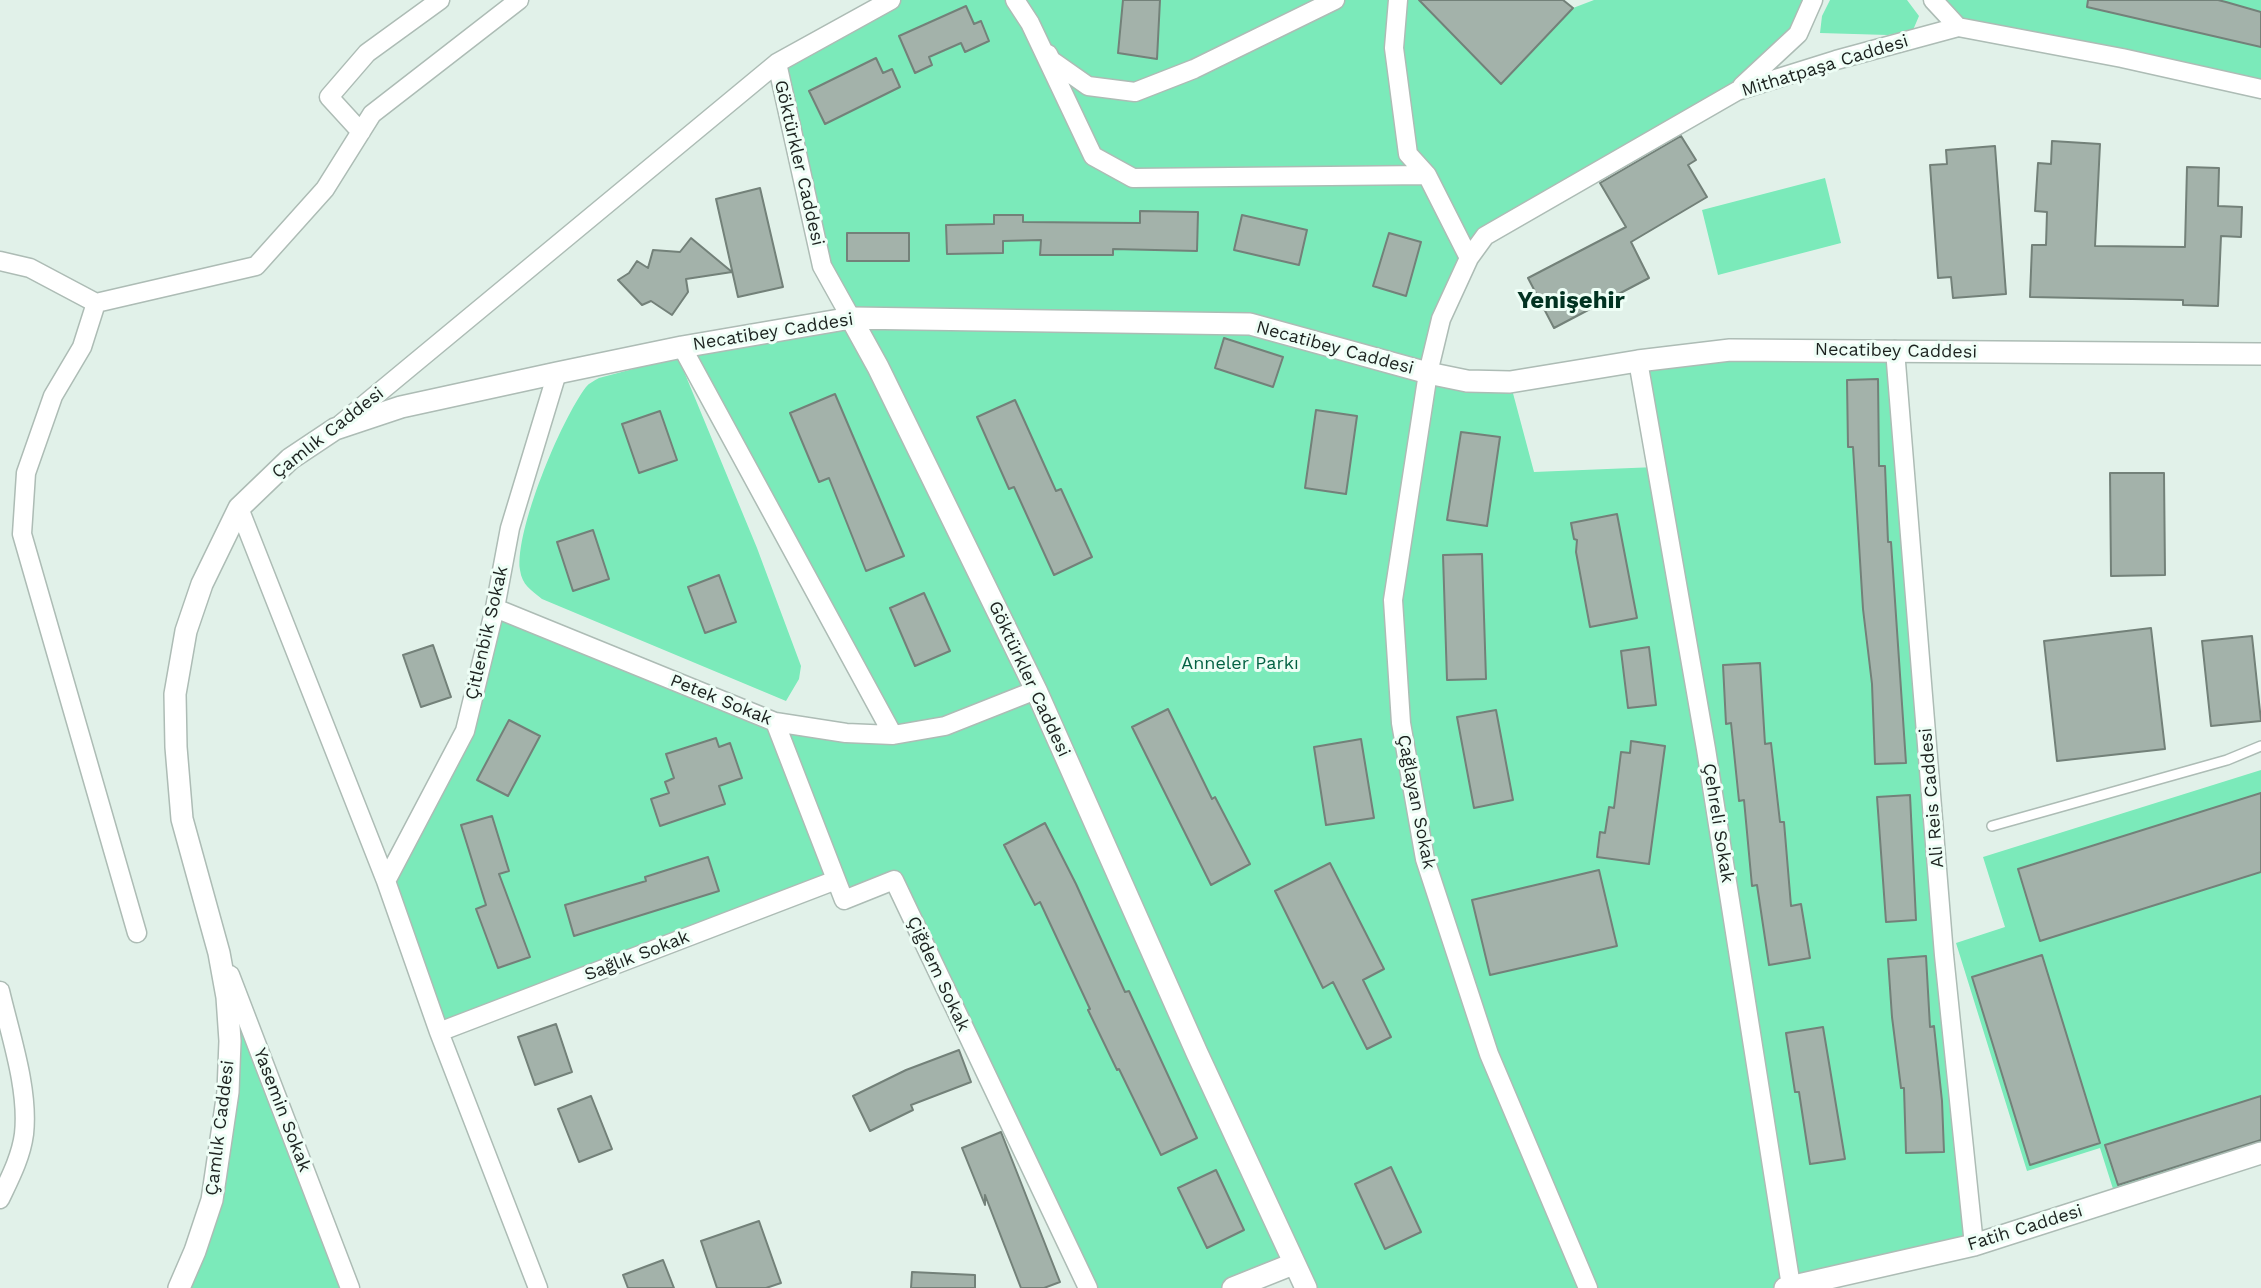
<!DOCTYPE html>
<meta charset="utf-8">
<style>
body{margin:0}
canvas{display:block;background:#e1f1e9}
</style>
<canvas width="2261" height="1288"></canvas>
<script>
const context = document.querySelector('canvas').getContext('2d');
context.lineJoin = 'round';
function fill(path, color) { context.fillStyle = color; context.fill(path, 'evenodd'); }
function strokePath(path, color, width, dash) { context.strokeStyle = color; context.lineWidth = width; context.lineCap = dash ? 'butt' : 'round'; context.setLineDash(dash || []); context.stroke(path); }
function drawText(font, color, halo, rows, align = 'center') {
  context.font = font + ' "Work Sans",sans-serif'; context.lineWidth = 6; context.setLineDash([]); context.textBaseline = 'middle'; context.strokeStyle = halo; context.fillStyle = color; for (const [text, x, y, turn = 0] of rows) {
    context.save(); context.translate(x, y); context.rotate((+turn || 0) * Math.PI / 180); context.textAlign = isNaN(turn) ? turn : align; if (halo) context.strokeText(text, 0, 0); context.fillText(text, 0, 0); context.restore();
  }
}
const green = new Path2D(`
 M891,0H1419L1573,8L1594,0H1813L1798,34L1737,91L1485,236L1469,258L1428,373L1510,382L1534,472L1656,467L1638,361L1895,350L1974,1245L1785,1288H1306L1293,1264L1233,1288H1088L894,880L844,900L837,881L439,1032L386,881L465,731L495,608L775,722L893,735L682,347L850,318L822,266L777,63Z
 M1830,0H1907L1919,16L1913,30L1888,35L1820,33L1822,16Z
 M1933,0H2261V90L1958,27Z
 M1825,178L1841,243L1718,275L1702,210Z
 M678,357L757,548L801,666L799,679L786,701L542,599C531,590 522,585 520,570C515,530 561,420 586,387C589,383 594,381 599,378Z
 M2261,770V1146L2114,1192L2100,1148L2027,1171L1956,943L2005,927L1983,857Z
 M219,953L350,1288H179L221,1146Z`);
const building = new Path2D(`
 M1123,0H1160L1157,59L1118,53Z
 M1419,0H1563L1573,8L1501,84Z
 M2088,0H2218L2226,2L2261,12V47L2087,7Z
 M966,6L974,24L981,21L989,41L965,52L961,43L929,57L932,65L915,73L899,36Z
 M876,58L883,73L892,69L900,87L825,124L809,91Z
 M1681,136L1696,160L1688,165L1707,197L1631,242L1649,278L1554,328L1528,278L1626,227L1600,183Z
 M2052,141L2100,144L2095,246L2185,247L2187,167L2219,168L2218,206L2242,207L2241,237L2221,236L2218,306L2183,305V300L2030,297L2032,245H2046L2047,212L2035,211L2038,163L2051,164Z
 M1995,146L2006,294L1953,298L1951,277L1938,278L1930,165L1947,164L1946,150Z
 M760,188L783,287L738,297L716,199Z
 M1140,211L1198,212L1197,251L1113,249V255H1040L1041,240L1003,241V253L947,254L946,225L994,224V215H1023V222L1140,223Z
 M1242,215L1307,230L1299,265L1234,250Z
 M847,233H909V261H847Z
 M1389,233L1421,242L1406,296L1373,286Z
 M691,238L732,272L686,279L688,292L672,315L651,301L642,305L618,280L629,273L637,261L648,268L653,250L680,252Z
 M1224,338L1283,357L1273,387L1215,368Z
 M1878,379L1879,466H1885L1888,542H1891L1906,763L1875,764L1872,684L1863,609L1853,447H1848L1847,380Z
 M835,394L904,556L866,571L829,478L819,482L790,413Z
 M1015,400L1056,491L1061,489L1092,557L1054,575L1014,487L1009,489L977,417Z
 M1316,410L1357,416L1346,494L1305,488Z
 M660,411L677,460L639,473L622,424Z
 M1461,432L1500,437L1487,526L1447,520Z
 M2110,473H2164L2165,575L2111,576Z
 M1617,514L1637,618L1590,627L1576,552L1577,540L1574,539L1571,523Z
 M593,530L609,579L573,591L557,542Z
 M1482,554L1486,679L1447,680L1443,555Z
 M719,575L736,622L705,633L688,587Z
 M924,593L950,651L915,666L890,608Z
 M2151,628L2165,749L2057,761L2044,641Z
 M2252,636L2261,721L2211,726L2202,641Z
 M433,645L451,697L421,707L403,655Z
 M1649,647L1656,705L1628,708L1621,651Z
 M1760,663L1765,744L1771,743L1780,822H1784L1791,906L1801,904L1810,958L1769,965L1757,885L1752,886L1744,800L1739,801L1731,723L1726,724L1723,665Z
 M1168,709L1212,799L1215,797L1250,864L1211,885L1132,727Z
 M1496,710L1513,800L1474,808L1457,717Z
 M509,720L540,736L508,796L477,780Z
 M716,738L719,747L730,743L742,778L719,786L725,804L660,826L651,799L669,793L665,782L674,778L666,754Z
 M1361,739L1374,818L1326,825L1314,747Z
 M1631,741L1665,746L1649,864L1597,857L1600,832L1605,833L1609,807L1614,808L1621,752L1630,753Z
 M2261,793V872L2040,941L2018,869Z
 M1910,795L1916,920L1886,922L1877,797Z
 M492,816L509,871L499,874L530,957L498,968L476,909L486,905L461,825Z
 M1045,823L1076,884L1125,992L1129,991L1197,1138L1161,1155L1119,1069L1117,1070L1088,1010L1090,1009L1040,902L1035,905L1004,845Z
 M708,857L719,891L574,936L565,905L646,881L645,877Z
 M1330,863L1384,969L1363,980L1391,1037L1367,1049L1333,982L1323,988L1275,891Z
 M1599,870L1617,946L1490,975L1472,900Z
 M2042,955L2100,1143L2030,1165L1972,977Z
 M1926,956L1930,1027L1934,1026L1942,1101L1944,1152L1906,1153L1904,1088H1901L1892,1017L1888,959Z
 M556,1024L572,1072L535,1085L518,1037Z
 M1823,1027L1845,1159L1810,1164L1799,1092H1795L1786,1033Z
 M959,1050L971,1082L911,1105L913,1110L870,1131L853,1096L906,1070Z
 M591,1096L612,1149L579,1162L558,1109Z
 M2261,1096V1140L2118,1185L2105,1145Z
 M1001,1132L1060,1282L1044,1288H1021L985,1195V1205L962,1148Z
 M1391,1167L1421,1232L1385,1249L1355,1184Z
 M1216,1170L1244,1230L1207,1248L1178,1188Z
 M759,1221L781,1283L766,1288H717L701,1241Z
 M663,1260L674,1288H628L623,1275Z
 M912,1272L975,1275V1288H911Z`);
const service = new Path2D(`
 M1992,826L2227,760L2261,746`);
const minor = new Path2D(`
 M1015,0L1030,23L1093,156L1133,178L1427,175
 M1398,0L1394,48L1408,154L1427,175L1469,258
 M1933,0L1958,27
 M1048,54L1051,60L1088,86L1135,92L1194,69L1335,0
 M777,63L822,266L851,318
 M1742,86L1798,34L1813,0
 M361,132L329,97L367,53L440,0
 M0,261L30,268L96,303L256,266L325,189L372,114L519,0
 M96,303L82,347L53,396L26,473L22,534L137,933
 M682,347L893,735
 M1895,350L1944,955L1974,1245
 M1638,361L1706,749L1791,1286
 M341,424L777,63L891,0
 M239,508L386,881L439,1032L538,1288
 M495,608L775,722L846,733L893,735L945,726L1036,690
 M775,722L844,900L894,880L1088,1288
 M386,881L465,731L495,608L510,528L557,373
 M230,975L350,1288
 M0,991C10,1034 29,1089 24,1134C21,1157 10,1178 0,1199
 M439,1032L836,880
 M1588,1288L1489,1054L1425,859L1401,723L1393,600L1428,373L1441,319L1469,258L1485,236L1737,91L1836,60L1958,27L2122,58L2261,89`);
const tertiary = new Path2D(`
 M851,318L878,367L1036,690L1197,1053L1306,1288
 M179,1288L195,1251L212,1200L228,1092L230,1041L227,997L219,953L182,819L176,747L175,694L186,631L202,584L239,508L290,459L335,429L401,407L557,373L682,347L851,318L1250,324L1428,373L1467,381L1510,382L1638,361L1730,350L2261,354
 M1233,1288L1293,1264
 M1785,1288L1974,1245L2261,1153`);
const streetNames = [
 ["Mithatpaşa Caddesi",1825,66,-17],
 ["Göktürkler Caddesi",799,163,77],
 ["Necatibey Caddesi",773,332,-9],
 ["Necatibey Caddesi",1335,348,15],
 ["Necatibey Caddesi",1896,351,1],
 ["Çamlık Caddesi",328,433,-38],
 ["Çitlenbik Sokak",487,633,-77],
 ["Göktürkler Caddesi",1029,679,65],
 ["Petek Sokak",721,700,22],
 ["Ali Reis Caddesi",1932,798,-95],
 ["Çağlayan Sokak",1416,802,79],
 ["Çehreli Sokak",1718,823,81],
 ["Sağlık Sokak",637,956,-21],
 ["Çiğdem Sokak",938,974,65],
 ["Yasemin Sokak",282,1110,69],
 ["Çamlık Caddesi",220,1128,-83],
 ["Fatih Caddesi",2025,1228,-17]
];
const parkNames = [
 ["Anneler Parkı",1240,664]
];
const districtNames = [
 ["Yenişehir",1571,301]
];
fill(green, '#7beaba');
fill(building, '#a3b2aa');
strokePath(building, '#738179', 2);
strokePath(service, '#adbcb5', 12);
strokePath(minor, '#adbcb5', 21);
strokePath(tertiary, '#adbcb5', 24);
strokePath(service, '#fff', 9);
strokePath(minor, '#fff', 18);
strokePath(tertiary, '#fff', 21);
drawText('18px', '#1c221f', '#eefef6', streetNames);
drawText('18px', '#046244', '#eefef6', parkNames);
drawText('bold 24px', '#013221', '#eefef6', districtNames);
</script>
